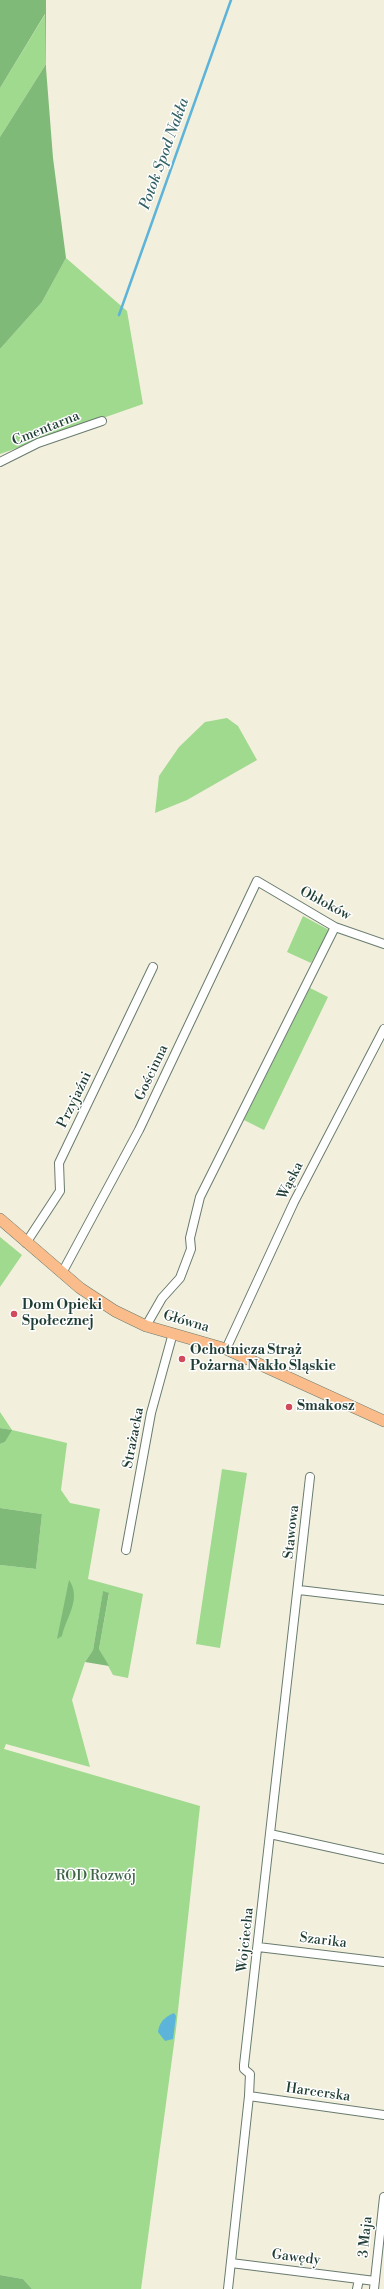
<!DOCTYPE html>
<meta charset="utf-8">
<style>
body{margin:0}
canvas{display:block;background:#f2efdc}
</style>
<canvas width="384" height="2289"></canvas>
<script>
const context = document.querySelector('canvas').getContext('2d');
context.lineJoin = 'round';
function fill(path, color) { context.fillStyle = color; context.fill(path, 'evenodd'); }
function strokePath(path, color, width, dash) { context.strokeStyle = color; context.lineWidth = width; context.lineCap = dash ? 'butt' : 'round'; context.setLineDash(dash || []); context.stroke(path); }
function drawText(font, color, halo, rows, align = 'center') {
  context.font = font + ' "Libre Bodoni",serif'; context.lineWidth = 3; context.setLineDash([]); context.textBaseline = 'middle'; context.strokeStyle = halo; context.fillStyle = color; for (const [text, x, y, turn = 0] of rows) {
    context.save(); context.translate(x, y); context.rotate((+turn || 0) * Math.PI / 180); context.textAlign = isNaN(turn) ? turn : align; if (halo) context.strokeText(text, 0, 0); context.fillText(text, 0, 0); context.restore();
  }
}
const green = new Path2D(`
 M46,13V64L0,137V88Z
 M66,258L127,311L143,404L0,454V349L42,302Z
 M227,718L238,726L257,760L187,800L155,813L159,776L179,747L205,722Z
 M303,916L329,930L311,963L287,952Z
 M310,988L328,997L264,1130L244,1120Z
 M0,1237L22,1255L0,1287Z
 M0,1412L12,1430L67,1443L61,1490L70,1503L100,1509L88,1579L143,1594L128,1678L113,1675L99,1649L109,1594L103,1592L93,1650L85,1662L72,1700L90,1767L6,1744L4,1749L200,1806L176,2029L141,2289H32L23,2279L0,2275V1565L36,1569L42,1514L0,1508V1444L5,1442L11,1430L0,1428Z
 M222,1469L247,1473L220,1648L196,1644Z`);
const forest = new Path2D(`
 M0,0H46V68L53,158L66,258L42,302L0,349V137L46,64L45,14L0,88Z
 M0,1428L12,1430L5,1442L0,1444Z
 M0,1508L42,1514L36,1569L0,1565Z
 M69,1580C82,1599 66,1617 62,1636L57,1639Z
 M103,1591L109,1593L99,1649L109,1666L85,1662L93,1650Z
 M0,2275L23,2279L32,2289H0Z`);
const water = new Path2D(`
 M174,2013L176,2016L173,2039L165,2041L158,2032C159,2022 165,2017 174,2013Z`);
const stream = new Path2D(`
 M119,315L231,0`);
const minor = new Path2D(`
 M0,462L38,443L102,421
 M26,1243L60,1191L59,1163L153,967
 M62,1273L139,1130L257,881L335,927L384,944
 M146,1326L162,1298L180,1278L191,1249L190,1238L200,1197L335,927
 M226,1349L294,1202L384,1029
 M126,1550L151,1413L173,1333
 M299,1590L384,1600
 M270,1834L384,1859
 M258,1947L384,1962
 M249,2096L384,2115
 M231,2263L375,2281
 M228,2289L249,2096L250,2074L244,2069V2065L310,1477
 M357,2289L359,2279
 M374,2289L384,2197`);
const major = new Path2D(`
 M0,1219L80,1288L115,1311L146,1326L226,1349L384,1421`);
const markers = [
 [14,1314,4,"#d1495b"],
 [182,1359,4,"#d1495b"],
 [289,1407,4,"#d1495b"]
];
const streetNames = [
 ["Cmentarna",46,429,-22],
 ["Obłoków",325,904,28],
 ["Gościnna",152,1073,-65],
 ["Przyjaźni",75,1100,-64],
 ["Wąska",291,1181,-63],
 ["Główna",186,1322,16],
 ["Strażacka",134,1438,-79],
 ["Stawowa",292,1532,-84],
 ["Wojciecha",246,1940,-84],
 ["Szarika",323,1941,7],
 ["Harcerska",318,2093,8],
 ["3 Maja",366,2237,-84],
 ["Gawędy",296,2258,7]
];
const poiNames = [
 ["Dom Opieki",22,1306],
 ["Społecznej",22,1322],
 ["Ochotnicza Straż",190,1351],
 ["Pożarna Nakło Śląskie",190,1367],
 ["Smakosz",297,1407]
];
const parkNames = [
 ["ROD Rozwój",96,1877]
];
const waterNames = [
 ["Potok Spod Nakła",165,154,-70]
];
fill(green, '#9fda8e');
fill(forest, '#7fba79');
fill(water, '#5db4da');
strokePath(stream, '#5db4da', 2.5);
strokePath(minor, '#697b6f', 10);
strokePath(major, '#697b6f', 12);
strokePath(minor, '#fff', 8);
strokePath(major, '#f9bc8a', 11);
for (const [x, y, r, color] of markers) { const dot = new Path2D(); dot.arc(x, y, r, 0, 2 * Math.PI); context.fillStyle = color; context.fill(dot); strokePath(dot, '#fff', 1.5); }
drawText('14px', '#1f3d34', '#fff', streetNames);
drawText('bold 14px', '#1f3d34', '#fff', poiNames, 'left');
drawText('14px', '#3f644a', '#fff', parkNames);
drawText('italic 15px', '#326166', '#fff', waterNames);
</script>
